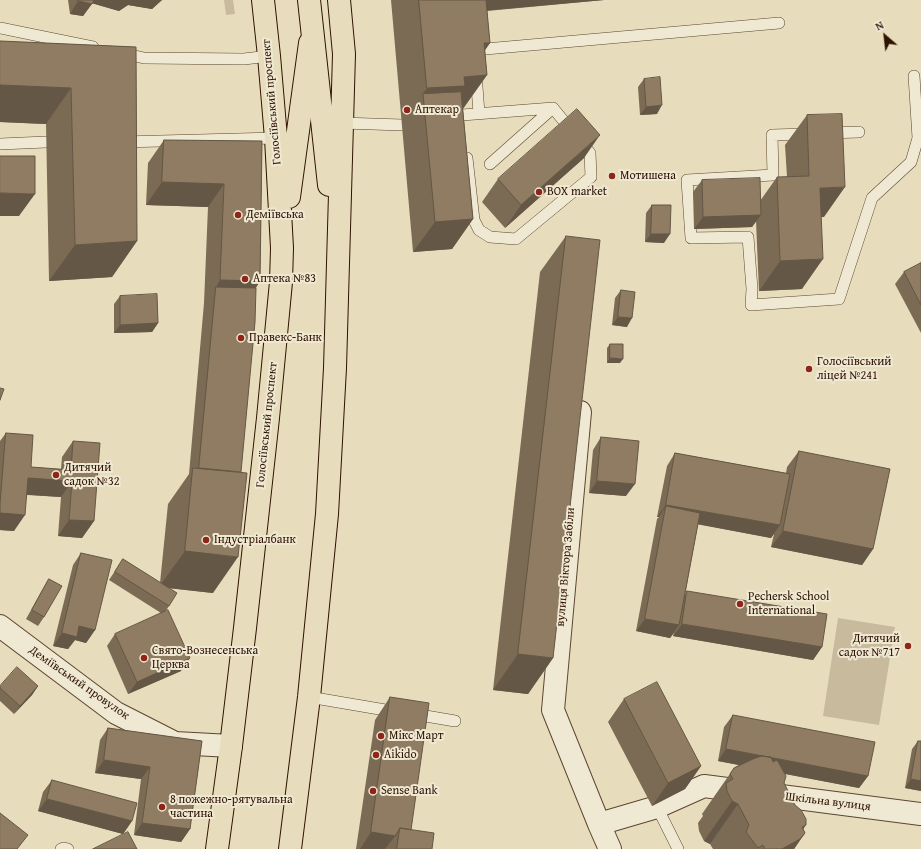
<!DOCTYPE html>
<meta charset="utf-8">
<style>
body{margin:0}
#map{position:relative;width:921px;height:849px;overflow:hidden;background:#e7ddbd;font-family:"Gentium Book Plus",serif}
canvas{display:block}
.north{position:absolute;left:865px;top:16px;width:40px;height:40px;-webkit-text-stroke:3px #efe9d4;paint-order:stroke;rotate:332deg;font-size:11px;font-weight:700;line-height:16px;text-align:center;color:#2f1200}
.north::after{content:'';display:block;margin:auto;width:14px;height:18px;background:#2f1200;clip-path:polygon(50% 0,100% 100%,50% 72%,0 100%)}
</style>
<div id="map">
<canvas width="921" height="849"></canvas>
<div class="north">N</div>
</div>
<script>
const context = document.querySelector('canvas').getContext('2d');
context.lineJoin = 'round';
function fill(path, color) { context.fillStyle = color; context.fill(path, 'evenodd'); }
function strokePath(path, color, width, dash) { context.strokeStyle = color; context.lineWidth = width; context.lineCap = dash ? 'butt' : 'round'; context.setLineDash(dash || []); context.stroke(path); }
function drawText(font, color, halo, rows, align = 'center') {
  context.font = font + ' "Gentium Book Plus",serif'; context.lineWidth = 4; context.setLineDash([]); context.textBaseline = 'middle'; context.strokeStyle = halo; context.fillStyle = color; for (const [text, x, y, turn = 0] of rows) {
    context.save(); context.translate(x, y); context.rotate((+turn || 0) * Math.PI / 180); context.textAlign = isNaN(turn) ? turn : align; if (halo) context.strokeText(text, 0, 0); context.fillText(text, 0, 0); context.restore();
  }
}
const green = new Path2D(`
 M224,0H233L235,14L226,15Z
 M838,618L895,627L879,725L823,716Z`);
const service = new Path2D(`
 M0,28L93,47
 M122,53L144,58L244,59L269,56
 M475,53L474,50L779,23
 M476,74L479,113
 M450,121L462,115L553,108L590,153L591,177L516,239L490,237L479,230L474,220L467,158
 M342,123L402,125
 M828,133L859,132
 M806,134L772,135L773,175L687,180L691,238L748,237L752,289L751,305L839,299L872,198L911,162L918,138L914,76
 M122,142L276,138
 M0,144L46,142
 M490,164L553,108
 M309,697L397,712
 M414,714L455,721
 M657,807L678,849
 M61,849L64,848L68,849`);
const minor = new Path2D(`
 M580,412L553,710L599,824L610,849
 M0,626L116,713L175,743L231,746
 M599,824L657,807L704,786L921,814`);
const primary = new Path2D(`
 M289,197L310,43
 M217,849L231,746L245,628L268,418L281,282L282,248L276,138L269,56L263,0`);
const trunk = new Path2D(`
 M309,0L329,185
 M290,849L309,697L327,514L335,368L344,54L339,0`);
const wall = new Path2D(`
 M68,0H162L152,9L128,5L119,11L92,3L83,16L70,14Z
 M391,0H604L487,11L490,43L485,50L487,75L463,109L473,219L452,249L413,252Z
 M0,41L136,47L137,241L112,277L49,281L46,124L0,122Z
 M644,79L657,114L640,115L638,87Z
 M807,115L824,217H821L802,289L759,291L756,221L752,227L694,229L693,192L702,180L760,201L777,177H787L785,145Z
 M164,140L262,141L260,281L256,288L213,593L168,588L169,606L165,612L181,671L128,694L107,646L115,634L161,613L109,580L123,559L160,583L168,504L189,474L204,303L208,207L146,205L148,163Z
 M584,158L505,228L482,202L498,179Z
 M652,205L664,243L645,242L646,213Z
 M566,236L553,658L528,694L493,690L540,272Z
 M921,263V333L895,284L904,272Z
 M621,290L627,327L612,325L615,298Z
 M120,296L158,323L152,332L114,333V304Z
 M610,344L620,363H607V348Z
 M6,433L31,467L61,469L62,457L73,441L94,521L82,538L58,536L61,497L27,495L14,531L0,530V441Z
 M601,437L626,496L589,493L593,450Z
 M799,451L873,549L862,565L771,547L774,534L771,538L698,524L685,595L687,591L822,647L813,660L673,636L674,633L670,638L636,631L657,519L659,517H657L667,466L675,453L786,473L787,467Z
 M81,553L95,630L86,643L75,640L68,649L53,646L73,565Z
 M49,579L44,617L38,626L26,619L44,587Z
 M0,686H38L32,695L14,714L0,701Z
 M390,697L411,830L432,849H356L375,720Z
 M624,699L701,766L685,789L652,806L608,722Z
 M733,715L868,776L859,788L785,774L784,783L805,833L794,849H713L710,844L704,841L699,831L698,823L703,816L702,814L734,768L739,765L718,761L724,727Z
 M108,728L202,741L190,829L181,842L134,835L141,779L95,773L100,740Z
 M918,741L921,791L905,788L912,749Z
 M52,780L132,821L123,834L38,811L43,792Z`);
const shadedWall = new Path2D(`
 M93,0H162L152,9L128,5L119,11L91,3Z
 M468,0H604L459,13Z
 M78,1L92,4L83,16L70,14Z
 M484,43H490L466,77L487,75L461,111L423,94L402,124L427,88Z
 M0,85L71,88L46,124L0,122Z
 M662,105L657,114L640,115L646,107Z
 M600,135L584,158L505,228L521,205Z
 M162,182L224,184L208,207L146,205Z
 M845,187L824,217L799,218L820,188Z
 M0,193L35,194L19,216H0Z
 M761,215L752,227L694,229L703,217Z
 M473,219L452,249L413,252L435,222Z
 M651,234H670L664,243L645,242Z
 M137,241L112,277L49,281L75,245Z
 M823,259L802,289L759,291L780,261Z
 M220,280L260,281L244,304L216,287Z
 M618,317L632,318L627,327L612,325Z
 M158,323L152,332L114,333L120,325Z
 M610,358L623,359L620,363H607Z
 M28,478L72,481L61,497L17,494Z
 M597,481L635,484L626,496L589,493Z
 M666,505L780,525L771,538L664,518L666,506L659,517H657Z
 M0,513L25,515L14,531L0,530Z
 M69,520L94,521L82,538L58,536Z
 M783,531L873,549L862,565L771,547Z
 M185,551L238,557L213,593L159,587Z
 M645,619L679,625L670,638L636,631Z
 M682,624L822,647L813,660L673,636Z
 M79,626L95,630L86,643L75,640L68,649L53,646L62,633Z
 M518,654L553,658L528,694L493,690Z
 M190,658L181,671L128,694L137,682Z
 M38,686L32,695L14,714L20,706Z
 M726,749L868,776L859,788L718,761Z
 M104,760L150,767L141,779L95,773Z
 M701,766L685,789L652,806L668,783Z
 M911,779L921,781V791L905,788Z
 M47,799L132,821L123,834L38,811Z
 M732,801L738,804L710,844L704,841Z
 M142,823L190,829L181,842L134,835Z
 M806,825L794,843L805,833L794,849H782L802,827Z
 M371,832L395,836L385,849H360Z`);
const building = new Path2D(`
 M78,0H94L92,4L78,1Z
 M419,0H486L490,43H484L487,75L464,77L465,86L427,88Z
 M0,41L136,47L137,241L75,245L71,88L0,85Z
 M660,77L662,105L646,107L644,79Z
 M461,92L473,219L435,222L423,94Z
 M577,109L600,135L521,205L498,179Z
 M842,114L845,187L820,188L823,259L780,261L777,177L809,176L807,115Z
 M164,140L262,141L260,281L220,280L224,184L162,182Z
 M0,156H35V194L0,193Z
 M760,178L761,215L703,217L702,180Z
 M652,205H671L670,234H651Z
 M566,236L600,240L553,658L518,654Z
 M921,263V305L904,272Z
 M216,287L256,288L255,322L241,472L199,468Z
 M621,290L635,292L632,318L618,317Z
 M157,294L158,323L120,325V296Z
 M610,344H623V359L610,358Z
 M0,388L4,389L0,400Z
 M6,433L33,435L31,467L71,470L73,441L100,443L94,521L69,520L72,481L28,478L25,515L0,513V504Z
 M601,437L639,441L635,484L597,481Z
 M799,451L890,469L873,549L783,531Z
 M675,453L790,474L780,525L666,505Z
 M193,468L247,473L238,557L185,551Z
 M666,506L700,513L679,625L645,619Z
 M81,553L112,560L95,630L79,626L77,637L62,633Z
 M123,559L177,593L169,606L115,572Z
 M49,579L62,586L44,617L32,610Z
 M687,591L827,614L822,647L682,624Z
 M168,610L190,658L137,682L115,634Z
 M17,667L38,686L20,706L0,688V686Z
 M657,682L701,766L668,783L624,699Z
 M390,697L429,703L411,830L400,828L395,836L371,832Z
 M733,715L875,742L868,776L726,749Z
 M108,728L202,741L190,829L142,823L150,767L104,760Z
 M918,741H921V781L911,779Z
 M762,756L771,757L773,762L777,760L786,776L784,783L795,805L801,810L806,819V825L802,827L805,833L800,839L782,849H765L763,845L758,848L746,832L749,825L738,804L732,801L727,791L726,783L733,779L730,774L734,768L753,759Z
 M52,780L137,803L132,821L47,799Z
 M0,813L28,835L17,849H0Z
 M400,828L434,833L432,849H397Z
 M128,832L137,849H93Z`);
const markers = [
 [407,110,4,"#8f2418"],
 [612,176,4,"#8f2418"],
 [539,192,4,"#8f2418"],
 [238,215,4,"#8f2418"],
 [245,279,4,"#8f2418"],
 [241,338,4,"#8f2418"],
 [809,369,4,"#8f2418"],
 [56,475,4,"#8f2418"],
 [206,540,4,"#8f2418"],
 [740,604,4,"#8f2418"],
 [908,646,4,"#8f2418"],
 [144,658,4,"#8f2418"],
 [381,736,4,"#8f2418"],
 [376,755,4,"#8f2418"],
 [373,791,4,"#8f2418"],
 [162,807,4,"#8f2418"]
];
const streetNames = [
 ["Голосіївський проспект",272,102,-95],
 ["Голосіївський проспект",267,425,-84],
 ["вулиця Віктора Забіли",566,567,-85],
 ["Деміївський провулок",79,683,35],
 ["Шкільна вулиця",828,802,7]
];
const poiNames = [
 ["Аптекар",415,110],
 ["Мотишена",620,176],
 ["BOX market",547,192],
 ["Деміївська",246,215],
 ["Аптека №83",253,279],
 ["Правекс-Банк",249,338],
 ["Голосіївський",817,362],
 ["ліцей №241",817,376],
 ["Дитячий",64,468],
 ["садок №32",64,482],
 ["Індустріалбанк",214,540],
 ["Pechersk School",748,597],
 ["International",748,611],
 ["Дитячий",900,639,"right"],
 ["садок №717",900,653,"right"],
 ["Свято-Вознесенська",152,651],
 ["Церква",152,665],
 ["Мікс Март",389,736],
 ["Aikido",384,755],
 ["Sense Bank",381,791],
 ["8 пожежно-рятувальна",170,800],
 ["частина",170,814]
];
fill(green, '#c8ba9d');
strokePath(service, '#5d452f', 12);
strokePath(minor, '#5d452f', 24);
strokePath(primary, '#2f1200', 24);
strokePath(trunk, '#2f1200', 24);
strokePath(service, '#efe9d4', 11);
strokePath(minor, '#efe9d4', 22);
strokePath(primary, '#e7ddbd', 22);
strokePath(trunk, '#e7ddbd', 22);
fill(wall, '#7b6b54');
fill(shadedWall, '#645745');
fill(building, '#8f7c62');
strokePath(building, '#645745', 1);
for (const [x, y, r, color] of markers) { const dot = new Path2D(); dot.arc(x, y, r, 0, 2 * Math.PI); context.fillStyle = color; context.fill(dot); strokePath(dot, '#efe9d4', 1.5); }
drawText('12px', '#2f1200', '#efe9d4', streetNames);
drawText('12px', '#2f1200', '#efe9d4', poiNames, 'left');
</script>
